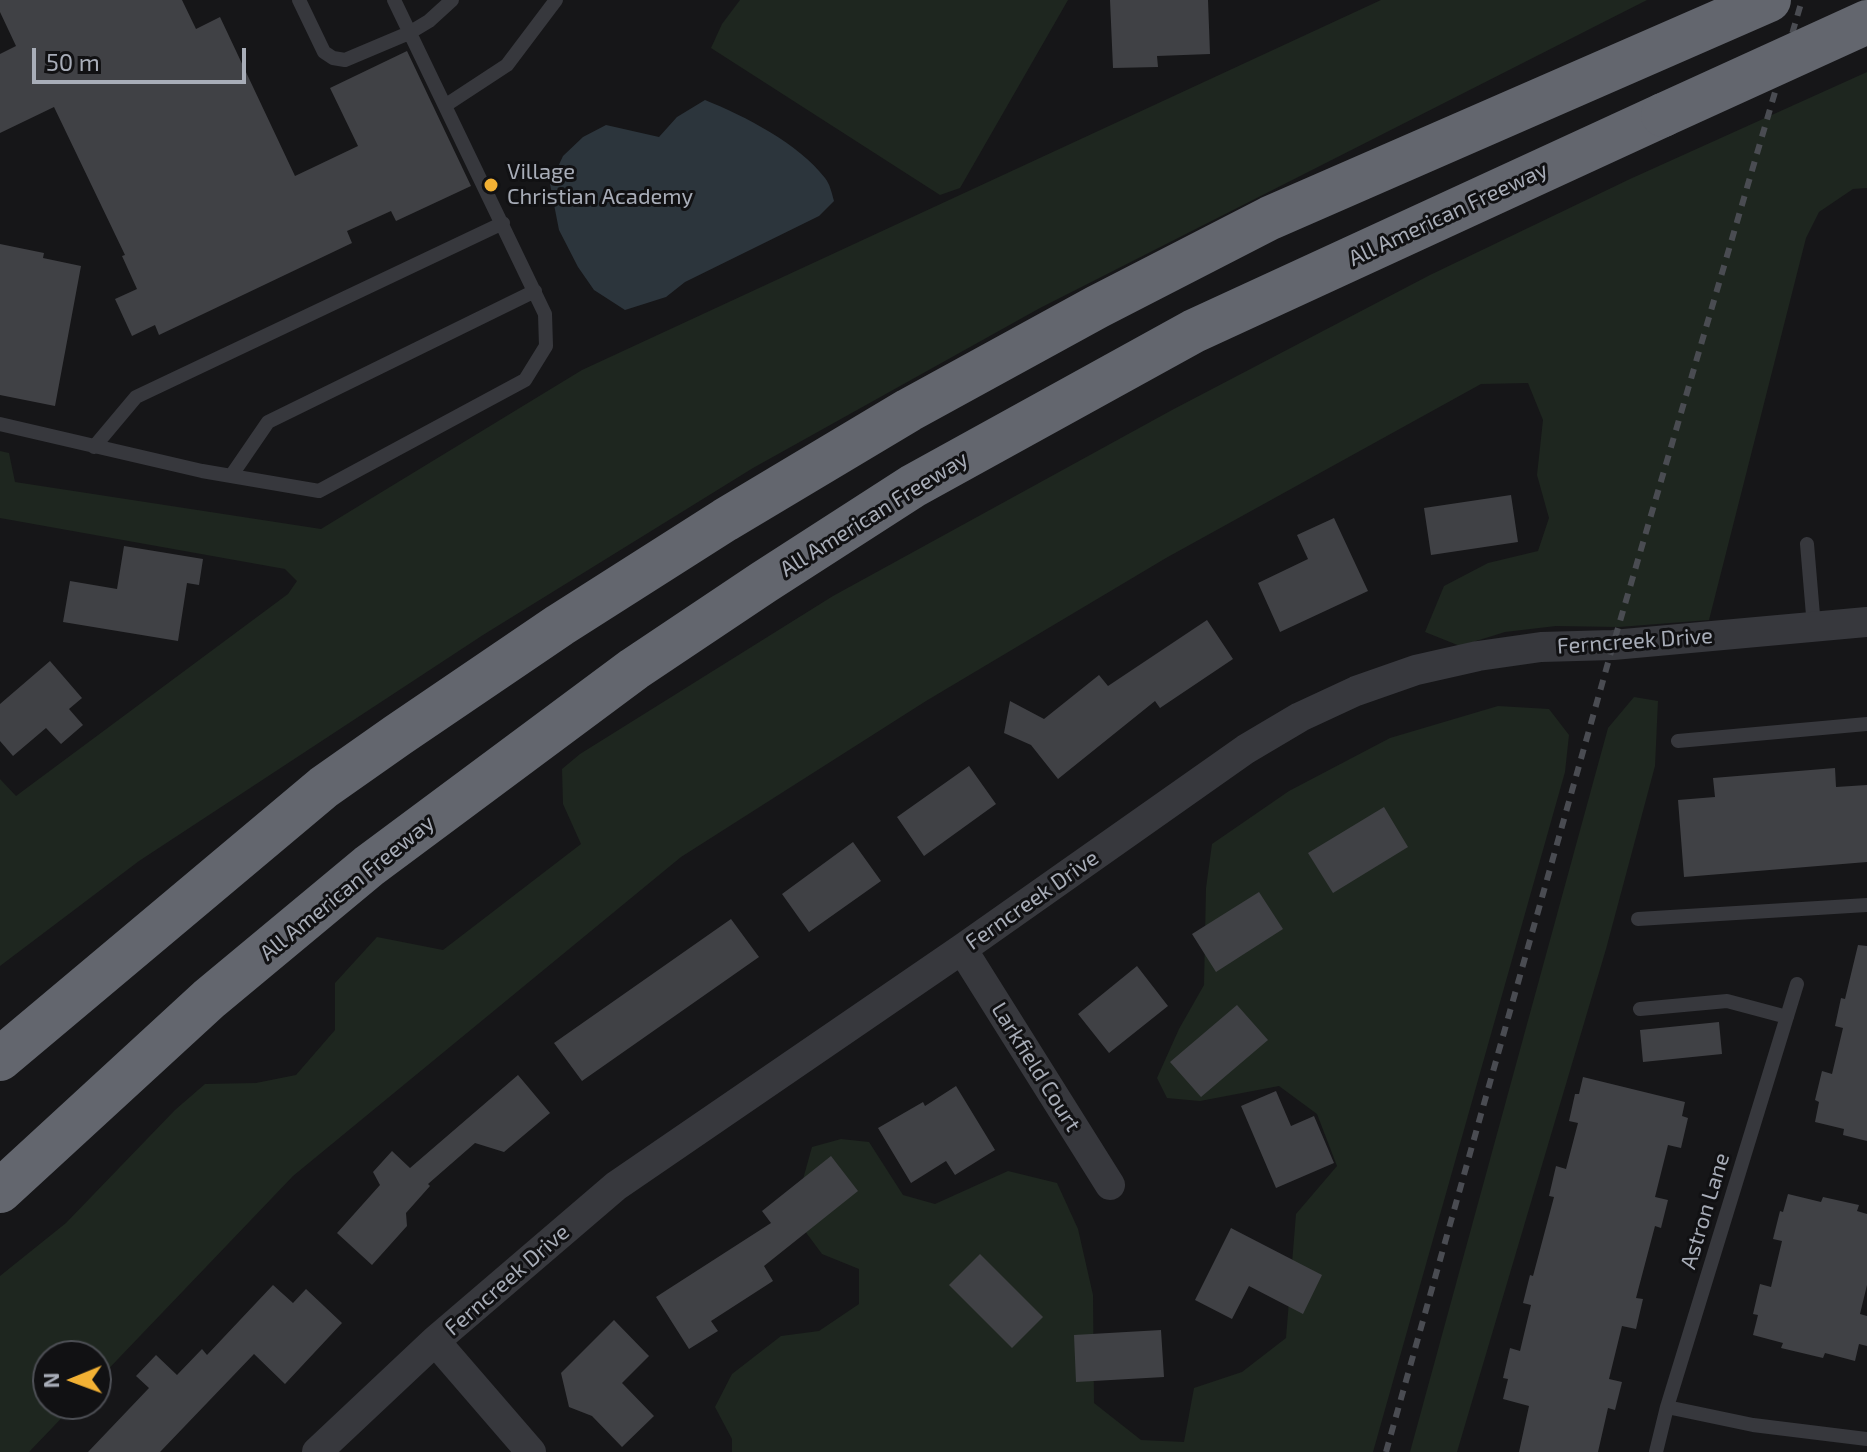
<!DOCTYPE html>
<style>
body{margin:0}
#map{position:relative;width:1867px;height:1452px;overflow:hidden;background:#161618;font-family:"Exo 2",sans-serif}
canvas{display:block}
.north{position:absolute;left:32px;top:1340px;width:80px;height:80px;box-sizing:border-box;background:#111113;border:2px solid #4d4f55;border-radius:50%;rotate:269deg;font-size:22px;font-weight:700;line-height:32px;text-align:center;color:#a8adb8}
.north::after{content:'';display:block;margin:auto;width:28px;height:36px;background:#f2b134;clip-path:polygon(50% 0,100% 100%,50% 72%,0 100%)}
.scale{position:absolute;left:32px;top:48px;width:214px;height:36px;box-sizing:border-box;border:4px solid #a8adb8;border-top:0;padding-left:10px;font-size:24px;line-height:28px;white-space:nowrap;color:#a8adb8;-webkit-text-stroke:6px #111113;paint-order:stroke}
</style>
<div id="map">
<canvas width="1867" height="1452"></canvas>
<div class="north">N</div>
<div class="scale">50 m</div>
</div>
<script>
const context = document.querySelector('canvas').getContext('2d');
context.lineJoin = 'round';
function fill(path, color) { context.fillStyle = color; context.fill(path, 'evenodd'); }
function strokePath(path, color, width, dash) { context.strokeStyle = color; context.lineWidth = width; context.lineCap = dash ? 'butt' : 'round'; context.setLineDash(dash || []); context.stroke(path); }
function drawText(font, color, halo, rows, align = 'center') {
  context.font = font + ' "Exo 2",sans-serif'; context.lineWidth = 6; context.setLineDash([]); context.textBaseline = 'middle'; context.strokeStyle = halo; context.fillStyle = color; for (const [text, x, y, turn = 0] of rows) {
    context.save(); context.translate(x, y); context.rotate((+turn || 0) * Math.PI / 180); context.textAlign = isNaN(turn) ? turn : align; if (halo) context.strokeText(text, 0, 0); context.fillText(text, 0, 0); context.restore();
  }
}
const green = new Path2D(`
 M740,0H1068L960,188L940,195L711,48L722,24Z
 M1381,0H1647L1040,308L753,468L483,635L139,861L0,966V779L16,796L288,594L297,581L285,569L0,518V451L9,453L15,482L321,529L582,370Z
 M1867,72V188L1853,189L1819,212L1806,238L1709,620L1619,627L1556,626L1505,632L1460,646L1425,632L1444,586L1488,563L1538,551L1549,518L1537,475L1543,420L1528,383L1481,384L1166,558L926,701L681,857L293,1176L96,1382V1356H48V1404H75L29,1452H0V1276L66,1223L175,1110L205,1084L256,1083L296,1075L335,1030V983L377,937L443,950L581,844L563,804L562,769L580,754L833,596L1172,410L1430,275L1630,179Z
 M1634,697L1658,701L1655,766L1606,949L1457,1452H1410L1608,728Z
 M1498,706L1549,709L1569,735L1565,772L1373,1452H732V1439L715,1407L732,1374L781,1336L819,1331L859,1304V1269L822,1254L793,1215L812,1147L841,1139L869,1142L903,1195L935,1204L1008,1171L1057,1183L1078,1229L1093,1295L1094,1403L1141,1440L1184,1442L1194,1388L1242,1372L1286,1338L1296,1214L1337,1166L1317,1114L1279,1086L1200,1101L1167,1098L1157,1078L1179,1029L1204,985L1206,888L1212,844L1289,791L1390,738Z`);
const water = new Path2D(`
 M705,100C745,116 799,144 825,178C830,184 832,194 834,201L819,216L685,282L666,297L625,310L594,290L578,267L559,230L550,184L563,156L583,137L606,125L659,137L677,117Z`);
const building = new Path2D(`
 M0,0H182L196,29L220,17L295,176L358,146L330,88L407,51L471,186L396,221L391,211L347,231L352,243L159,335L155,325L132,336L115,299L137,289L122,256L125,255L54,107L0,133V54L16,46L0,12Z
 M1110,0H1208L1210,54L1157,56L1158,67L1113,68Z
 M0,244L44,253L43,258L81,266L55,406L0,395Z
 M1511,495L1518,542L1431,555L1424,508Z
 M1334,518L1368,591L1280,632L1258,583L1308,559L1297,535Z
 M124,546L203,559L199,585L187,583L178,641L63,622L70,581L117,589Z
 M1207,620L1233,659L1160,708L1155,701L1058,779L1031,745L1004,733L1010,701L1044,719L1099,675L1108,686Z
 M50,661L82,698L69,709L83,725L61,744L46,728L13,756L0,741V704Z
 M969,766L996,804L924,856L897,817Z
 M1835,768L1836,787L1867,785V862L1684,877L1678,800L1715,797L1713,778Z
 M1384,807L1408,847L1333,893L1308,853Z
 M853,842L881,881L809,932L782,894Z
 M1259,892L1283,929L1216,972L1192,934Z
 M731,919L759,957L582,1081L554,1043Z
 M1858,945L1867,946V1141L1843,1135L1844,1129L1815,1122L1819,1102L1815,1100L1822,1071L1832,1074L1843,1028L1835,1026L1841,998L1845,999Z
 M1137,966L1168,1006L1109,1053L1078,1014Z
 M1237,1005L1268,1040L1201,1097L1170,1062Z
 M1719,1022L1722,1054L1643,1062L1640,1030Z
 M518,1075L550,1113L504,1152L475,1143L428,1184L430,1186L406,1213L407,1226L372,1265L337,1233L380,1185L373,1172L392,1151L410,1168Z
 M1583,1077L1685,1102L1682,1116L1688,1118L1681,1148L1668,1145L1655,1197L1668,1200L1661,1228L1655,1226L1636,1298L1643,1299L1636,1329L1622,1326L1609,1379L1622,1382L1615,1410L1608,1408L1598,1452H1519L1529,1406L1503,1399L1508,1379L1503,1378L1510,1348L1520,1351L1531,1305L1523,1303L1530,1275L1533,1276L1554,1197L1549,1196L1556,1166L1566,1169L1578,1123L1569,1121L1575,1094H1579Z
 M956,1086L995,1150L955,1175L946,1161L911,1183L878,1128L923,1102L925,1106Z
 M1276,1091L1291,1126L1314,1116L1334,1163L1276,1188L1241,1106Z
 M831,1156L858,1191L764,1266L773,1281L711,1321L718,1331L689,1349L656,1297L771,1223L762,1211Z
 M1788,1194L1821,1202L1823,1197L1859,1205L1857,1211L1867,1214V1285L1860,1314L1867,1316V1346L1859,1344L1855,1361L1825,1353L1823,1358L1781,1348L1783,1343L1753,1335L1758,1315L1753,1314L1760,1284L1771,1287L1782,1241L1773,1239L1780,1211L1783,1212Z
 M1231,1228L1322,1275L1303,1314L1249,1286L1232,1319L1195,1300Z
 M980,1254L1043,1317L1012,1348L949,1285Z
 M273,1285L293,1303L306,1289L342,1323L285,1384L254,1354L160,1452H88L149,1388L136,1376L156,1355L177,1375L202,1349L207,1355Z
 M614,1320L649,1356L622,1383L654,1416L622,1447L592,1416L569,1407L561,1373Z
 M1161,1330L1164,1377L1076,1382L1074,1335Z`);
const service = new Path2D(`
 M299,0L324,52L333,58L345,60L409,33L429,21L452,0
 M446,105L507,65L556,0
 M0,424L202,471L319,491L525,380L546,346L545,314L394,0
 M94,447L136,397L503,223
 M231,476L268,422L535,291
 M1807,544L1814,627
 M1678,741L1867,724
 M1638,919L1867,905
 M1640,1009L1727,1001L1787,1017
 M1667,1407L1753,1425L1867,1439
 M1656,1452L1667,1407L1797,984`);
const minor = new Path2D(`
 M962,949L1110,1185
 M435,1341L531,1452
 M317,1452L435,1341L616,1186L962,949L1246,749L1300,717L1356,691L1416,670L1478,656L1541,647L1613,645L1867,622`);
const motorway = new Path2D(`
 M0,1059L324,787L398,735L560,625L725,520L909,410L1097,307L1270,218L1769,0
 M0,1191L209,999L369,866L634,669L764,582L913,486L1194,331L1663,115`);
const rail = new Path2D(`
 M1386,1452L1613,645L1802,0`);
const motorwayBridge = new Path2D(`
 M1663,115L1867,22`);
const markers = [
 [491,185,8,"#f2b134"]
];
const poiNames = [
 ["Village",507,172],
 ["Christian Academy",507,197]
];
const streetNames = [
 ["All American Freeway",1448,214,-25],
 ["All American Freeway",874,514,-32],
 ["Ferncreek Drive",1635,641,-4],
 ["All American Freeway",347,888,-39],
 ["Ferncreek Drive",1032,900,-35],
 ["Larkfield Court",1036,1067,58],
 ["Astron Lane",1705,1211,-73],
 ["Ferncreek Drive",507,1280,-41]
];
fill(green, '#1e261f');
fill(water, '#2c353c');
fill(building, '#404145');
strokePath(service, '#37383d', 14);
strokePath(minor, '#37383d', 30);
strokePath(motorway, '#63666e', 44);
strokePath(rail, '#4a4c52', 6, [10, 8]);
strokePath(motorwayBridge, '#63666e', 44);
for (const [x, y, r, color] of markers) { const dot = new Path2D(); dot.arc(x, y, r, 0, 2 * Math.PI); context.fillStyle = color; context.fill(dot); strokePath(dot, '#111113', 3); }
drawText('22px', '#a8adb8', '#111113', poiNames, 'left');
drawText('22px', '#a8adb8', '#111113', streetNames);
</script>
